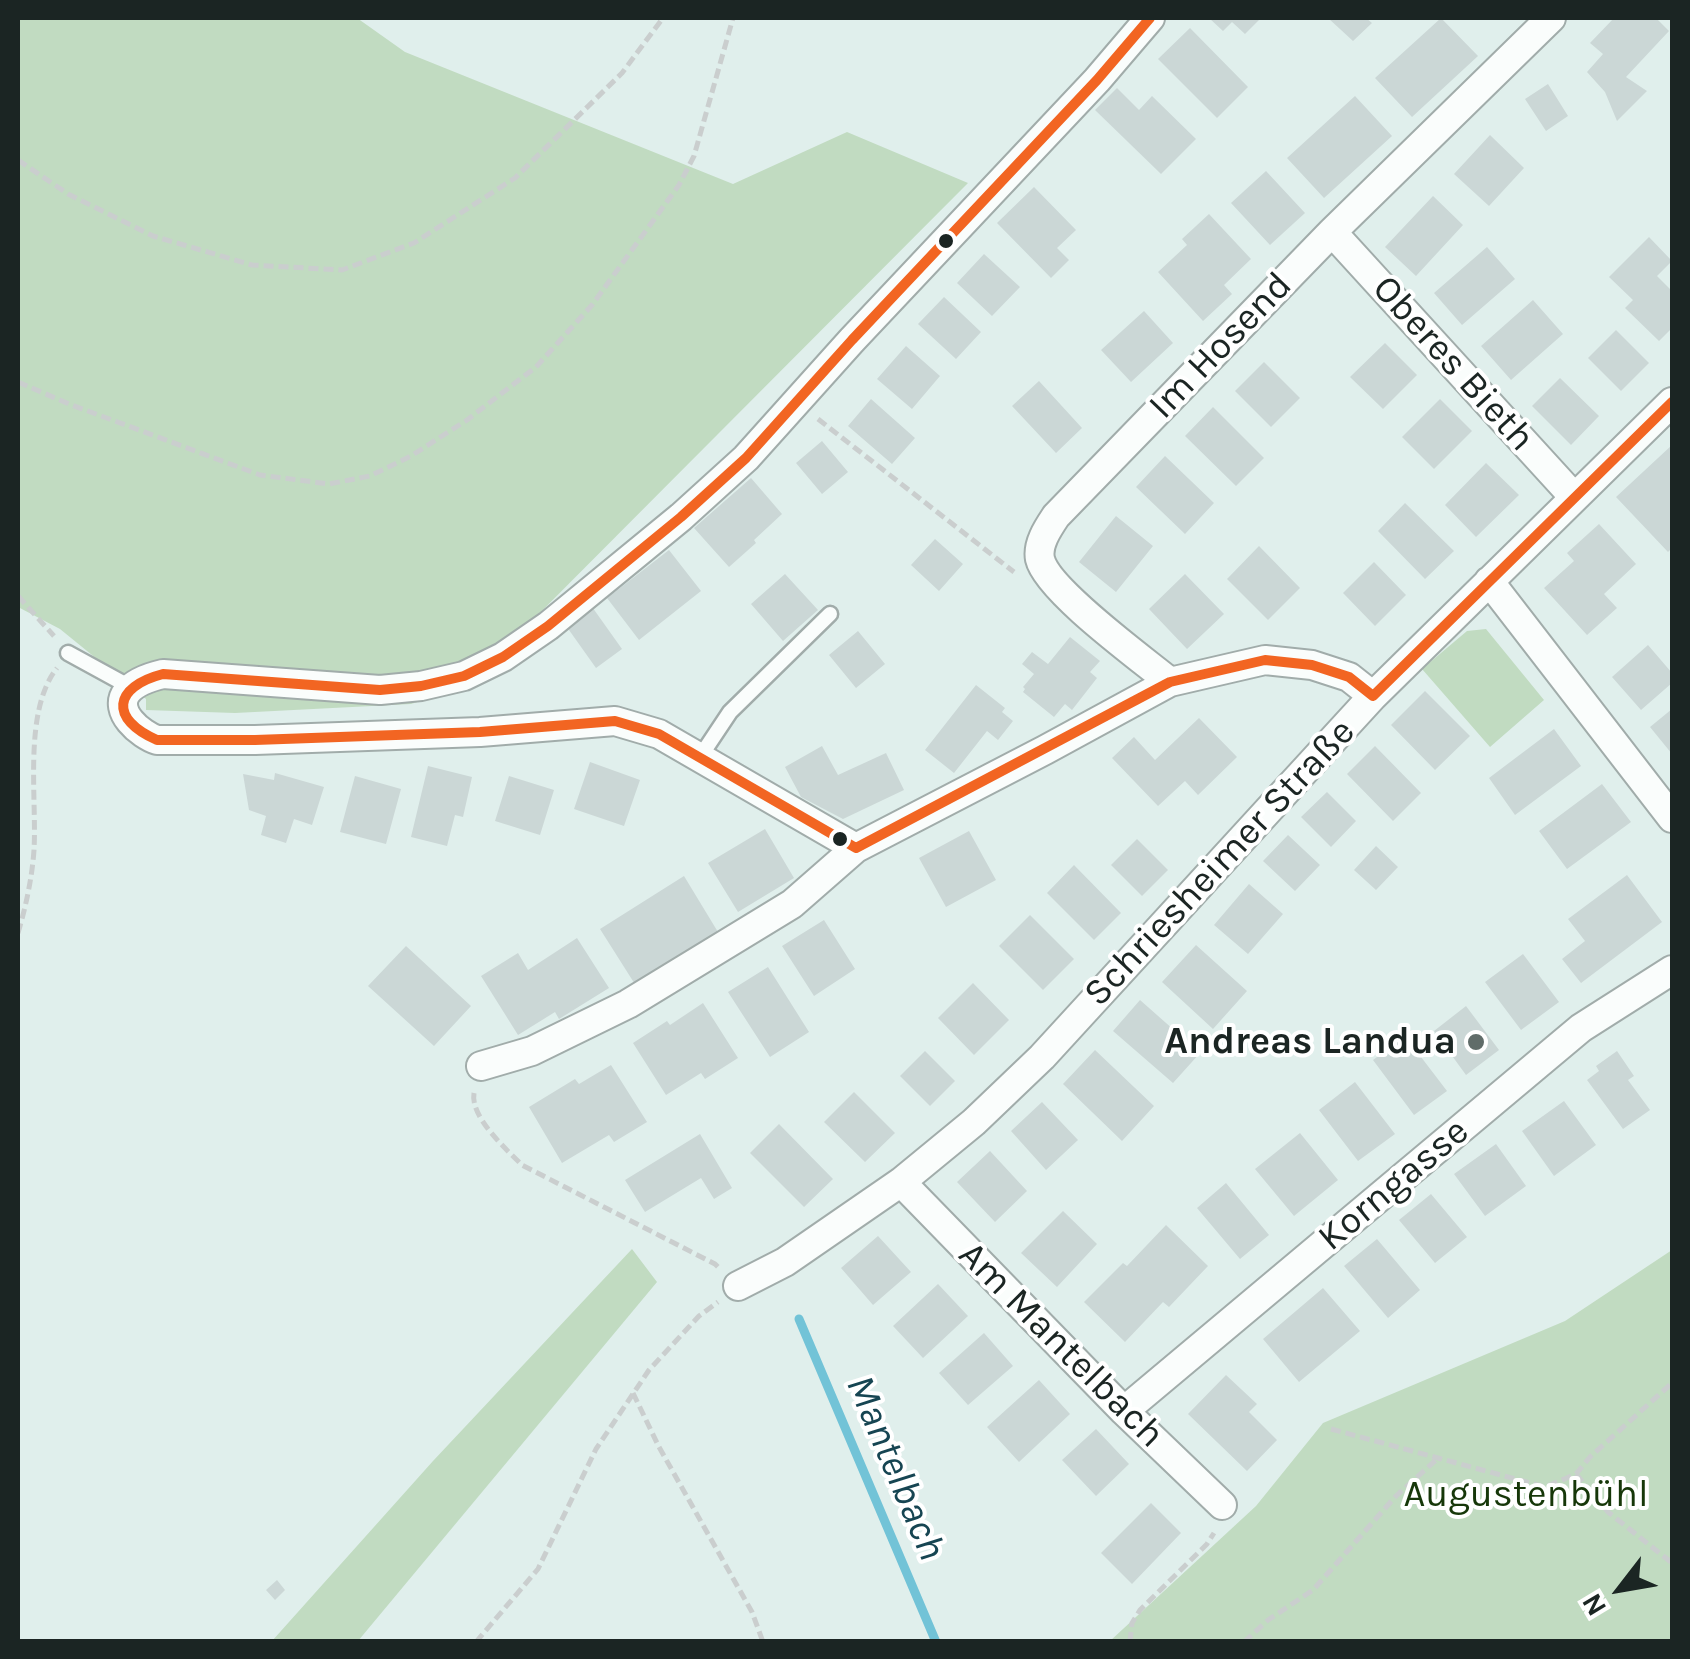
<!DOCTYPE html>
<meta charset="utf-8">
<style>
body{margin:0}
#map{position:relative;width:1690px;height:1659px;overflow:hidden;background:#e0efec;font-family:Karla,sans-serif}
canvas{display:block}
.frame{position:absolute;inset:0;border:20px solid #1b2523;pointer-events:none}
.north{position:absolute;left:1570px;top:1539px;width:100px;height:100px;-webkit-text-stroke:8px #fff;paint-order:stroke;rotate:239deg;font-size:28px;font-weight:700;line-height:40px;text-align:center;color:#1b2523}
.north::after{content:'';display:block;margin:auto;width:35px;height:45px;background:#1b2523;clip-path:polygon(50% 0,100% 100%,50% 72%,0 100%)}
</style>
<div id="map">
<canvas width="1690" height="1659"></canvas>
<div class="frame"></div>
<div class="north">N</div>
</div>
<script>
const context = document.querySelector('canvas').getContext('2d');
context.lineJoin = 'round';
function fill(path, color) { context.fillStyle = color; context.fill(path, 'evenodd'); }
function strokePath(path, color, width, dash) { context.strokeStyle = color; context.lineWidth = width; context.lineCap = dash ? 'butt' : 'round'; context.setLineDash(dash || []); context.stroke(path); }
function drawText(font, color, halo, rows, align = 'center') {
  context.font = font + ' Karla,sans-serif'; context.lineWidth = 8; context.setLineDash([]); context.textBaseline = 'middle'; context.strokeStyle = halo; context.fillStyle = color; for (const [text, x, y, turn = 0] of rows) {
    context.save(); context.translate(x, y); context.rotate((+turn || 0) * Math.PI / 180); context.textAlign = isNaN(turn) ? turn : align; if (halo) context.strokeText(text, 0, 0); context.fillText(text, 0, 0); context.restore();
  }
}
const green = new Path2D(`
 M18,18H357L405,52L733,184L847,132L968,183L466,687L411,704L235,713L146,710V699L60,629L18,607Z
 M1486,629L1544,700L1490,747L1422,669L1467,631Z
 M632,1249L657,1282L358,1641H272L433,1461Z
 M1672,1250V1641H1110L1256,1506L1323,1423L1565,1321Z`);
const stream = new Path2D(`
 M799,1319L936,1642`);
const building = new Path2D(`
 M1209,18H1261L1245,34L1232,22L1223,31Z
 M1328,18H1366L1372,23L1353,41Z
 M1441,18L1478,56L1412,117L1375,78Z
 M1614,18H1656L1669,31L1626,77L1647,91L1617,121L1605,92L1587,72L1603,54L1590,43Z
 M1190,28L1248,87L1217,118L1158,59Z
 M1548,84L1568,116L1546,131L1525,99Z
 M1117,88L1139,110L1152,96L1196,139L1161,174L1095,110Z
 M1355,96L1392,136L1324,198L1287,158Z
 M1490,135L1524,168L1489,206L1454,174Z
 M1266,171L1305,213L1270,245L1231,203Z
 M1034,187L1076,230L1057,248L1069,260L1051,278L997,223Z
 M1433,196L1463,225L1416,276L1385,247Z
 M1209,214L1251,259L1224,285L1232,294L1203,321L1158,272L1187,245L1182,239Z
 M1649,237L1672,261L1657,276L1672,291V328L1659,341L1625,308L1633,300L1609,277Z
 M1487,247L1515,279L1462,325L1434,293Z
 M984,254L1020,287L992,316L957,283Z
 M944,297L981,332L956,359L918,324Z
 M1533,300L1563,334L1511,380L1481,346Z
 M1144,311L1173,343L1131,382L1101,350Z
 M1616,330L1649,363L1621,391L1588,358Z
 M1385,343L1417,375L1383,409L1350,377Z
 M906,346L940,376L912,409L877,379Z
 M1264,362L1300,398L1271,427L1235,391Z
 M1560,378L1599,416L1571,445L1532,406Z
 M1039,381L1082,428L1056,453L1012,406Z
 M871,399L915,438L892,464L848,426Z
 M1440,399L1472,431L1434,469L1402,437Z
 M1213,407L1264,458L1236,486L1185,436Z
 M822,441L848,472L822,494L796,463Z
 M1672,445V548L1668,552L1616,497Z
 M1165,456L1214,503L1185,534L1136,487Z
 M1486,463L1519,495L1476,537L1445,505Z
 M751,478L782,514L754,540L756,543L729,567L694,528Z
 M1405,503L1454,551L1425,579L1378,531Z
 M1116,516L1153,546L1116,592L1079,562Z
 M1599,524L1636,564L1604,594L1617,608L1587,635L1544,588L1574,561L1567,553Z
 M935,539L963,564L939,591L911,565Z
 M1259,546L1300,588L1268,620L1227,579Z
 M669,550L701,591L639,640L607,598Z
 M1374,562L1406,595L1375,626L1343,593Z
 M785,574L818,610L783,641L751,604Z
 M1185,574L1224,614L1187,649L1149,609Z
 M590,604L622,649L596,668L564,623Z
 M858,631L885,664L856,688L829,655Z
 M1070,637L1100,661L1090,672L1097,678L1072,710L1065,704L1054,717L1023,692L1025,689L1023,687L1034,674L1022,664L1032,652L1048,664Z
 M1648,645L1672,673V683L1641,710L1612,677Z
 M976,685L1005,708L1002,712L1013,721L998,740L987,731L954,773L925,750Z
 M1425,691L1470,736L1435,770L1391,725Z
 M1672,709V754L1650,727Z
 M1199,718L1237,757L1198,795L1185,781L1158,806L1112,758L1134,737L1155,760Z
 M1554,729L1581,766L1515,815L1489,778Z
 M822,746L838,775L886,753L904,790L843,819L801,797L785,767Z
 M1375,746L1421,793L1393,821L1347,774Z
 M590,762L640,780L624,826L574,809Z
 M428,766L472,777L463,817L455,815L447,846L411,837Z
 M275,773L324,787L312,825L294,819L286,843L261,835L266,816L249,810L243,774L274,780Z
 M355,776L401,789L386,844L340,832Z
 M509,776L554,790L540,835L495,821Z
 M1602,784L1631,822L1567,869L1539,831Z
 M1327,792L1356,821L1331,847L1301,817Z
 M765,829L794,878L738,912L708,863Z
 M969,831L996,880L946,907L919,858Z
 M1288,835L1320,865L1295,891L1263,861Z
 M1137,839L1168,870L1142,896L1111,865Z
 M1376,846L1398,867L1376,890L1354,870Z
 M1074,865L1121,913L1094,940L1047,893Z
 M1627,875L1662,922L1581,983L1562,959L1585,941L1568,919Z
 M684,876L721,937L638,989L600,929Z
 M1249,884L1283,914L1248,954L1214,925Z
 M1030,915L1074,959L1043,990L999,946Z
 M824,920L855,969L814,996L782,946Z
 M577,938L609,988L559,1019L555,1012L518,1035L481,976L518,953L528,970Z
 M1196,945L1247,991L1213,1029L1162,982Z
 M406,946L471,1006L434,1046L368,986Z
 M1523,954L1559,1002L1521,1030L1485,982Z
 M768,967L809,1032L770,1057L728,992Z
 M973,983L1009,1020L974,1055L938,1018Z
 M1140,1000L1200,1053L1173,1083L1113,1031Z
 M703,1003L738,1058L705,1079L701,1073L666,1095L633,1043L667,1021L670,1025Z
 M1466,1006L1499,1050L1466,1075L1434,1031Z
 M1405,1036L1447,1091L1414,1115L1373,1060Z
 M1095,1050L1154,1106L1122,1141L1063,1084Z
 M925,1051L955,1081L930,1106L900,1076Z
 M1617,1051L1634,1076L1628,1080L1650,1110L1623,1129L1587,1080L1599,1071L1596,1066Z
 M611,1065L647,1122L614,1142L609,1135L562,1163L529,1107L575,1079L579,1084Z
 M1355,1082L1395,1134L1358,1161L1319,1110Z
 M854,1092L895,1133L865,1162L824,1122Z
 M1564,1101L1596,1145L1554,1176L1522,1131Z
 M1042,1102L1078,1140L1046,1170L1011,1131Z
 M779,1124L833,1179L804,1207L750,1153Z
 M1300,1133L1338,1180L1294,1216L1255,1169Z
 M700,1134L732,1188L714,1199L701,1178L645,1212L625,1180Z
 M1496,1144L1526,1186L1485,1216L1454,1174Z
 M990,1151L1027,1191L995,1222L957,1182Z
 M1226,1183L1269,1235L1240,1259L1197,1208Z
 M1431,1194L1467,1237L1435,1263L1399,1220Z
 M1063,1211L1097,1244L1057,1287L1021,1253Z
 M1166,1225L1208,1266L1169,1307L1163,1302L1125,1342L1084,1302L1123,1263L1127,1266Z
 M878,1236L911,1272L873,1305L841,1268Z
 M1377,1239L1420,1290L1388,1318L1344,1266Z
 M938,1284L968,1316L923,1358L893,1326Z
 M1323,1288L1360,1331L1299,1382L1263,1339Z
 M984,1333L1013,1366L968,1405L939,1373Z
 M1226,1375L1257,1404L1249,1412L1277,1440L1247,1471L1188,1414Z
 M1039,1380L1070,1414L1019,1462L987,1427Z
 M1096,1429L1129,1464L1096,1496L1062,1460Z
 M1151,1503L1181,1533L1132,1584L1101,1553Z
 M277,1580L285,1590L275,1600L266,1590Z`);
const path = new Path2D(`
 M18,160L68,194L153,236L252,265L342,270L414,243L515,178L622,73L663,18
 M18,382L69,404L260,475L329,484L370,476L411,456L467,420L536,367L592,305L679,185L694,156L733,18
 M818,419L1014,572
 M18,596L54,636
 M18,933C26,906 32,878 34,850C37,797 23,711 57,668
 M474,1093C470,1117 506,1149 522,1165L715,1264L720,1269
 M633,1393L659,1447L752,1612L763,1642
 M1331,1429L1545,1487L1576,1474L1590,1457L1672,1383
 M1576,1474L1608,1512L1672,1563
 M476,1642L538,1569L596,1449L649,1370L699,1316L718,1302
 M1130,1642L1132,1623L1140,1610L1207,1544L1214,1533
 M1244,1642L1268,1620L1313,1590L1395,1497L1437,1459`);
const service = new Path2D(`
 M68,653L132,688
 M700,757L730,712L830,614`);
const minor = new Path2D(`
 M1332,232L1574,497
 M1489,581L1672,818
 M1170,682C1142,659 1047,590 1040,559C1037,544 1048,528 1056,516L1332,232L1551,18
 M856,848L659,734L615,721L480,732L255,740H157C141,735 112,711 127,692C135,682 150,677 163,674L380,690L421,686L464,676L503,657L548,626L681,517L746,458L852,340L1097,80L1150,18
 M481,1066L532,1051L628,1004L792,904L856,848L1045,750L1170,682L1265,660L1312,665L1349,677L1373,696
 M901,1182L1124,1411L1222,1505
 M738,1286L785,1262L901,1182L974,1122L1042,1057L1373,696L1672,402
 M1124,1411L1581,1028L1672,970`);
const bus1 = new Path2D(`
 M1373,696L1672,402
 M856,848L659,734L615,721L480,732L255,740H157C109,719 113,687 163,674L380,690L421,686L464,676L503,657L548,626L681,517L746,458L852,340L1097,80L1150,18
 M856,848L1170,682L1265,660L1312,665L1349,677L1373,696`);
const markers = [
 [946,241,9,"#1b2523"],
 [840,839,9,"#1b2523"],
 [1476,1042,10,"#606c69"]
];
const streetNames = [
 ["Im Hosend",1221,346,-46],
 ["Oberes Bieth",1453,364,48],
 ["Schriesheimer Straße",1220,863,-47],
 ["Korngasse",1394,1185,-40],
 ["Am Mantelbach",1061,1345,45]
];
const poiNames = [
 ["Andreas Landua",1456,1042]
];
const parkNames = [
 ["Augustenbühl",1526,1495]
];
const waterNames = [
 ["Mantelbach",895,1468,67]
];
fill(green, '#c1dbc1');
strokePath(stream, '#72c3d7', 9);
fill(building, '#cbd7d6');
strokePath(service, '#a1acaa', 19);
strokePath(minor, '#a1acaa', 32);
strokePath(path, '#cacece', 5, [10, 5]);
strokePath(service, '#fafdfc', 14);
strokePath(minor, '#fafdfc', 28);
strokePath(bus1, '#f26522', 10);
for (const [x, y, r, color] of markers) { const dot = new Path2D(); dot.arc(x, y, r, 0, 2 * Math.PI); context.fillStyle = color; context.fill(dot); strokePath(dot, '#fff', 4); }
drawText('38px', '#1b2523', '#fff', streetNames);
drawText('bold 38px', '#1b2523', '#fff', poiNames, 'right');
drawText('38px', '#163709', '#fff', parkNames);
drawText('italic 40px', '#164552', '#fff', waterNames);
</script>
